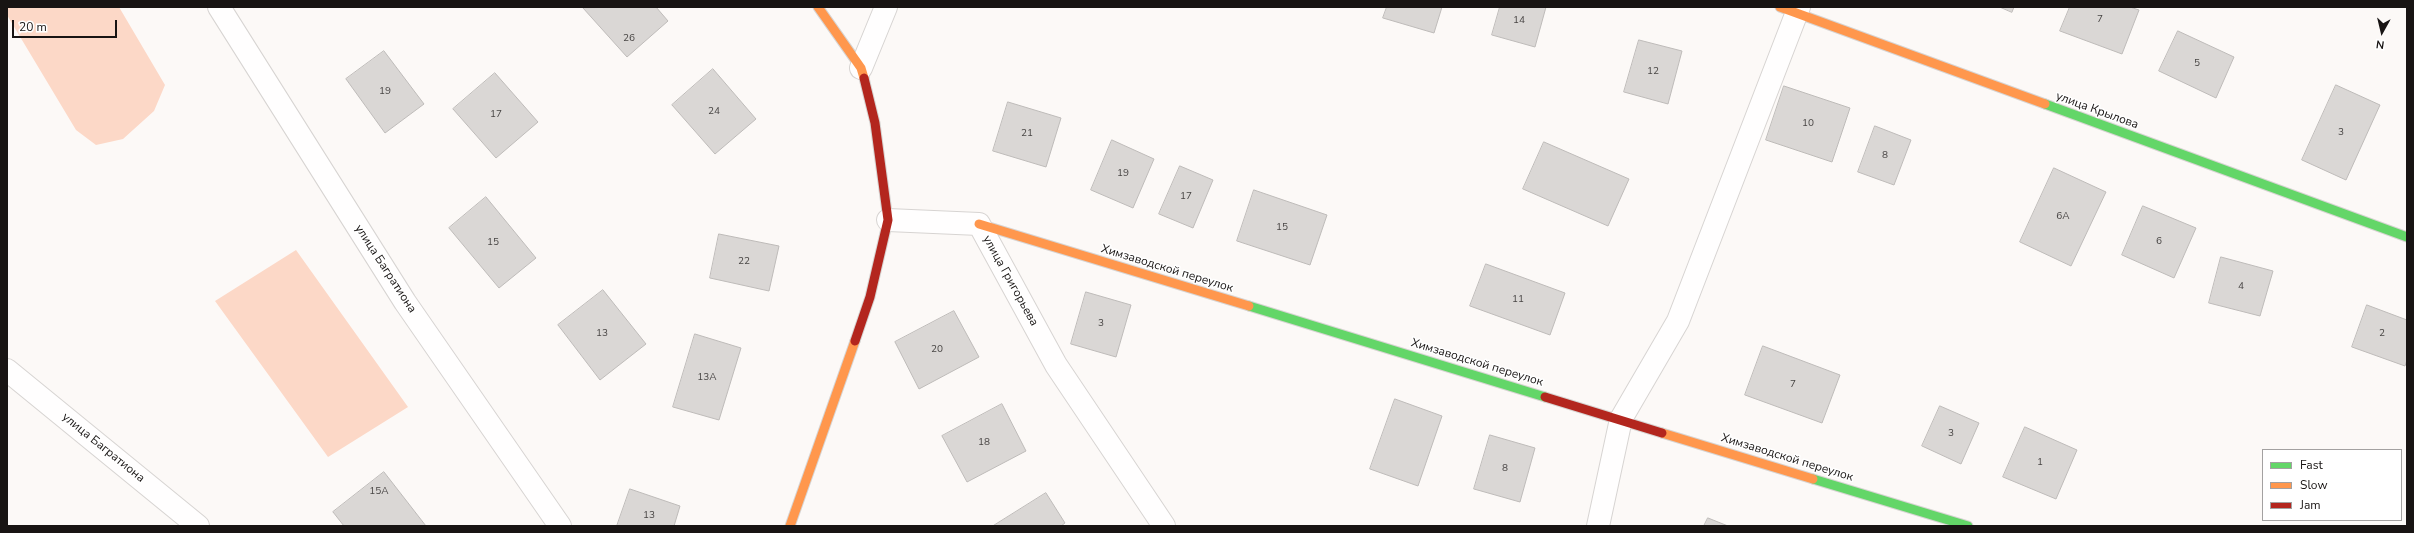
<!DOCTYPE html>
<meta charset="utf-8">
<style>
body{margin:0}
#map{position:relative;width:2414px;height:533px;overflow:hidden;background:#fcf9f7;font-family:"Nunito Sans",sans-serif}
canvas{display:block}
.frame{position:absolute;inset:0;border:8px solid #181413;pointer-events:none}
.legend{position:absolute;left:2262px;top:449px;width:140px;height:72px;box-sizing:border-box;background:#fff;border:1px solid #a3a1a1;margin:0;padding:5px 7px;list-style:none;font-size:12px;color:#181413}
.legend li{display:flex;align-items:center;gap:8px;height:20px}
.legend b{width:20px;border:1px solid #a3a1a1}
.north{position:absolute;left:2362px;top:12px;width:40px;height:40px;-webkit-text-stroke:3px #fff;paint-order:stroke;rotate:188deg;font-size:11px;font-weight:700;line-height:16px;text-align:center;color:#181413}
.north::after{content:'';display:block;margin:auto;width:14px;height:18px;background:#181413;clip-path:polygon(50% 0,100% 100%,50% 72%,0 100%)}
.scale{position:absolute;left:12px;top:20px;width:105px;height:18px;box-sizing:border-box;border:2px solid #181413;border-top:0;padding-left:5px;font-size:12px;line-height:14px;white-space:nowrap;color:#181413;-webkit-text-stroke:3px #fff;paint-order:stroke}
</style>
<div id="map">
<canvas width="2414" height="533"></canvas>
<div class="frame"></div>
<ul class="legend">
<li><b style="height:5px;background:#63d668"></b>Fast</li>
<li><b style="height:5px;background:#ff974d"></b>Slow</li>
<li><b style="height:5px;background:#b3261e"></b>Jam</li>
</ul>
<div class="north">N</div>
<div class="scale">20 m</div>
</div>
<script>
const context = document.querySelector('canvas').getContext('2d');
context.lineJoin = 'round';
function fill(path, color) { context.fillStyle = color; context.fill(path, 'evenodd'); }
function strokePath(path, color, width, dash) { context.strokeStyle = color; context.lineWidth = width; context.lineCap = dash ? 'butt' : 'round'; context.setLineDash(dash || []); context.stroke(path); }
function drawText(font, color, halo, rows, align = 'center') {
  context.font = font + ' "Nunito Sans",sans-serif'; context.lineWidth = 3; context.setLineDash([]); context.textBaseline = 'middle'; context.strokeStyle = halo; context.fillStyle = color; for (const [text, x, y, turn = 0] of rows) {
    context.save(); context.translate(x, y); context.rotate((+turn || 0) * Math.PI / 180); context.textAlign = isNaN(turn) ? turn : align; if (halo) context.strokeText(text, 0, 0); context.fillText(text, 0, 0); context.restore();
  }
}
const green = new Path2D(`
 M7,7H119L165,85L154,111L123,139L96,145L76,130L7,15Z
 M296,250L408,407L328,457L215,301Z`);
const building = new Path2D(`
 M656,7L668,21L627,57L583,8Z
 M1387,7H1442L1434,33L1383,18Z
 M1500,7H1546L1535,47L1492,35Z
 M2000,7H2014L2012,12Z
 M2070,7H2130L2139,10L2122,54L2060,31Z
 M2178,31L2234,57L2216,98L2159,71Z
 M1639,40L1682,51L1668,104L1624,92Z
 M384,51L424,104L385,133L346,79Z
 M713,69L756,119L715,154L672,105Z
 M495,73L538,122L496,158L453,109Z
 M2336,85L2380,105L2346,180L2302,160Z
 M1784,86L1850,108L1832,162L1766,140Z
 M1008,102L1061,118L1046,167L993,151Z
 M1875,126L1911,140L1894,185L1858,172Z
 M1112,140L1154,159L1133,208L1091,190Z
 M1544,142L1629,179L1608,226L1523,189Z
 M1180,166L1213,180L1193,228L1159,214Z
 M2054,168L2106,192L2071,266L2020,242Z
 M1254,190L1327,215L1310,265L1237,241Z
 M486,197L536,258L499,288L449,228Z
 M2143,206L2196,228L2174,278L2122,255Z
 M719,234L779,246L769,291L710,278Z
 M2221,257L2273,271L2260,316L2209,303Z
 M1486,264L1565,293L1550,335L1470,306Z
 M603,290L646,344L600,380L558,325Z
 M1086,292L1131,305L1116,357L1071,344Z
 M2367,305L2407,320V360L2405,366L2352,347Z
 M954,311L979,357L919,389L895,342Z
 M695,334L741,348L719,420L673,407Z
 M1763,346L1840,375L1822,423L1745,395Z
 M1395,399L1442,416L1418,486L1370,469Z
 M1002,404L1026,451L967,482L942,436Z
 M1940,406L1979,423L1961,464L1922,446Z
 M2025,427L2077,450L2056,499L2003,477Z
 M1490,435L1535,448L1520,502L1474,489Z
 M384,472L426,526H344L333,512Z
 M630,489L680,506L674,526H617Z
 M1046,493L1065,523L1061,526H993Z
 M1708,518L1728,526H1704Z`);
const street = new Path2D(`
 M219,7L405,302L560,526
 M861,68L886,7
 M888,220L979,224L1056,365L1164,526
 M7,370L198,526
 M1598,526L1621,419L1678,321L1799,7`);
const fast = new Path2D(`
 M2045,104L2407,237
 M1249,306L1545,397
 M1813,479L1968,526`);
const slow = new Path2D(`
 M818,7L861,68L864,78
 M1780,7L2045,104
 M979,224L1249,306
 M1662,433L1813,479
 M790,526L855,341`);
const jam = new Path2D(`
 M855,341L870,297L888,220L875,123L864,78
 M1545,397L1662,433`);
const numberNames = [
 ["7",2100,20],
 ["14",1519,21],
 ["26",629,39],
 ["5",2197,64],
 ["12",1653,72],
 ["19",385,92],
 ["24",714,112],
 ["17",496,115],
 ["10",1808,124],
 ["3",2341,133],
 ["21",1027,134],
 ["8",1885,156],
 ["19",1123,174],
 ["17",1186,197],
 ["6А",2063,217],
 ["15",1282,228],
 ["6",2159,242],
 ["15",493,243],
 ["22",744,262],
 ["4",2241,287],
 ["11",1518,300],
 ["3",1101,324],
 ["13",602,334],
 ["2",2382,334],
 ["20",937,350],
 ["13А",707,378],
 ["7",1793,385],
 ["3",1951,434],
 ["18",984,443],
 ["1",2040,463],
 ["8",1505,469],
 ["15А",379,492],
 ["13",649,516]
];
const streetNames = [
 ["улица Крылова",2097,111,20],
 ["улица Багратиона",385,269,57],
 ["Химзаводской переулок",1167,269,17],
 ["улица Григорьева",1010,281,61],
 ["Химзаводской переулок",1477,363,17],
 ["улица Багратиона",103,448,39],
 ["Химзаводской переулок",1787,458,17]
];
fill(green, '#fcd8c7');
fill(building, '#dad7d5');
strokePath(building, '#bebbb9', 1);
strokePath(street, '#d7d4d2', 24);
strokePath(fast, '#d7d4d2', 11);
strokePath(slow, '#d7d4d2', 11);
strokePath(jam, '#d7d4d2', 11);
strokePath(street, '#fffefe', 22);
strokePath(fast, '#63d668', 9);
strokePath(slow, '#ff974d', 9);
strokePath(jam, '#b3261e', 9);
drawText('10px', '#484544', null, numberNames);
drawText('12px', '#181413', '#fff', streetNames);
</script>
